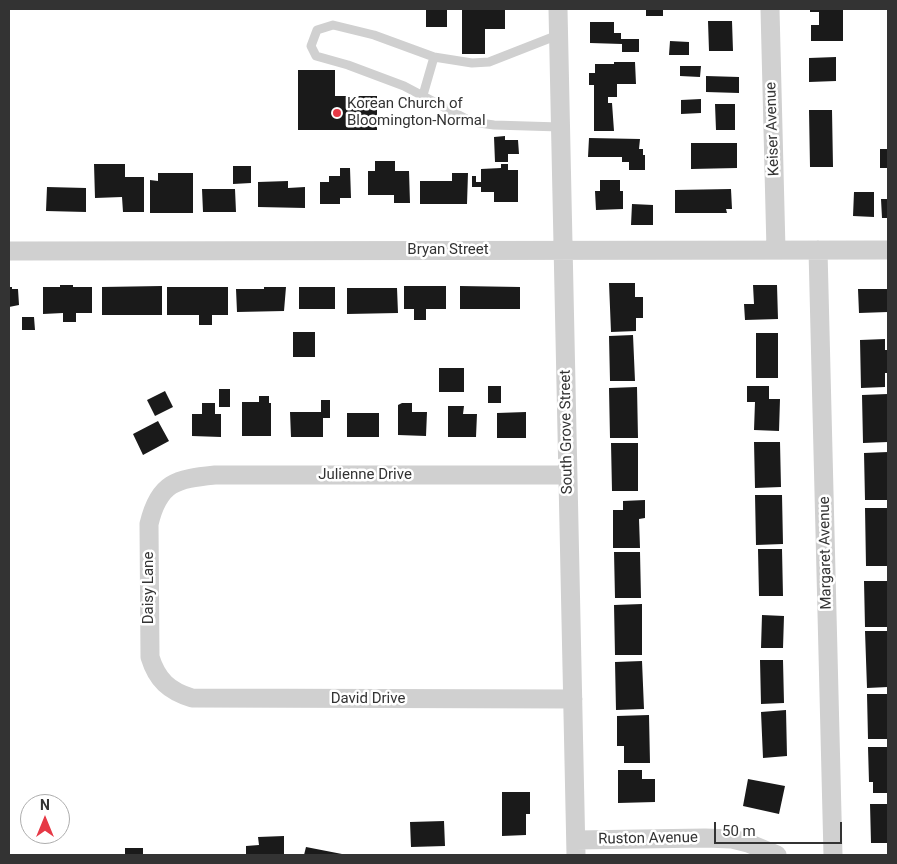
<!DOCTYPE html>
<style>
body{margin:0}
#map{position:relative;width:897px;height:864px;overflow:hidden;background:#fff;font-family:Roboto,sans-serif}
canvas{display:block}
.frame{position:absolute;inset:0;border:10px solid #333;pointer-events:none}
.north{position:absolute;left:20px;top:794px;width:50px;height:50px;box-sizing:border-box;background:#fff;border:1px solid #adadad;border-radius:50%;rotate:0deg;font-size:14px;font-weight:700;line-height:20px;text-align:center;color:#333}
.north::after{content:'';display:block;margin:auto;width:18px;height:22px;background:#e63946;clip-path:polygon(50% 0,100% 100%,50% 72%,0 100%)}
.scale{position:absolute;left:714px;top:822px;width:128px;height:22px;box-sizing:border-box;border:2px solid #333;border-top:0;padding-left:6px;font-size:15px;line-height:18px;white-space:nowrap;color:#333;-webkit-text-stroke:4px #fff;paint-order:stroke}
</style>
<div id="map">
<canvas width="897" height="864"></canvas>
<div class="frame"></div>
<div class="north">N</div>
<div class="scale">50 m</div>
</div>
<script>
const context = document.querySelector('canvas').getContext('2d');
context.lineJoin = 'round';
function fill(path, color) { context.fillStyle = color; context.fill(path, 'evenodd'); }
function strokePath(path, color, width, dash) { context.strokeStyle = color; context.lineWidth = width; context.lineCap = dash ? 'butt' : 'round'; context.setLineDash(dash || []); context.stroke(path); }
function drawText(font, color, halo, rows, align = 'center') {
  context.font = font + ' Roboto,sans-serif'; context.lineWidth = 5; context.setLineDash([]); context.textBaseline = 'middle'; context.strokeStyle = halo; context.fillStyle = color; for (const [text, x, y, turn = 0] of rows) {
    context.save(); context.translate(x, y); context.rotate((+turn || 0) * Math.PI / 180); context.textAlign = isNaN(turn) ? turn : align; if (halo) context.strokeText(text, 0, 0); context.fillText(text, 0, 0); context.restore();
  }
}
const building = new Path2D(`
 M426,9H447V27H426Z
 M462,9H505V29H485V54H462Z
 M646,9H663V16H646Z
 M810,9H843V41H811V25H819V12H810Z
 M708,21H732L733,51H709Z
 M590,22H614V33H621V39H639V52H622V44L590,43Z
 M670,41L689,42V55H669Z
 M836,57V81L809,82V58Z
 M614,62H635L636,84H617V97H608V103H612L614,131H594V85H589V73H595V64H614Z
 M680,66H701L700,77L680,76Z
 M298,70H335V96H377V130H298Z
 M706,76L739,77V93L706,92Z
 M701,99V113L681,114V100Z
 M715,104H735V130H716Z
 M809,110H832L833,167H810Z
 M505,136V140H518L519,154H508V162H495L494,137Z
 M589,138L640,139L639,149H643V155H645V170H629V162H622V157H588Z
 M691,143H737V168L691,169Z
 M880,149H888V168H880Z
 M375,161H395V171H409L410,203H394V195H368V171H375Z
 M94,164H125V177H144V212H123L122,197L95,198Z
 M501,164H508V170H518V202H494V192H481V187H472V176H476V182H481V169L501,168Z
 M233,166H251V183L233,184Z
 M340,168H350L351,198H340V204H320V182H329V176H340Z
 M158,173H193V213H150V180L158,181Z
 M452,173H468L467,204H420V181H452Z
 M600,180H620V191H623V209L596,210L595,191H600Z
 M288,181V188L305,187V208L258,207V182Z
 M47,187L86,188V212L46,211Z
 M202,189H235L236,212H203Z
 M731,189L732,209H726L727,213H675V190Z
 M854,192H874V217L853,216Z
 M881,199H888V218H882Z
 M632,204L653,205V225H631Z
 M609,283H635V297H643V318H636V331L611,332Z
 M60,285H73V287H92V313H76V322H63V313L43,314V287H60Z
 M753,285H777L778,319L745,320L744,304H754Z
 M162,286V315H102V287Z
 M404,286H446V309H426V320H414V309H404Z
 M460,286L520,287V309H460Z
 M9,287H12V289H18L19,305L9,307Z
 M167,287H228V315H212V325H199V315H167Z
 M264,287H286L284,311L237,312L236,289H264Z
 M299,287H335V309H299Z
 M347,288H397L398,313L347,314Z
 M858,289H888V312L859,313Z
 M22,317H34L35,330H22Z
 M293,332H315V357H293Z
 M756,333H778V378H756Z
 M633,335L635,381H610L609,336Z
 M885,339V350H888V373H885V387L861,388L860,340Z
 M439,368H464V392H439Z
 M488,386H501V403H488Z
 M747,386H769V399H780L779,431L754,430L755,402H747Z
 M637,387L638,438H610L609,388Z
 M219,389H230V407H219Z
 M165,391L173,407L155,416L147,400Z
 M888,394V442L863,443L862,395Z
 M259,396H269V403H271V436H242V402H259Z
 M321,400H330V418H323V437H291L290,412H321Z
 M202,403H215V414H221V437L192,436V414H202Z
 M402,403H412V412H427L426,436L398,435V405Z
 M448,406H464L463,414H477L476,437H448Z
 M526,412V438H497V413Z
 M347,413H379V437H347Z
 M158,421L169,441L143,455L133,434Z
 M754,442H780L781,487L755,488Z
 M611,443H638V491H612Z
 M888,452V500H865L864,453Z
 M755,495H782L783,544L756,545Z
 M645,500V518L639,519L640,548H613V510H623V501Z
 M865,508H888V566H866Z
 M758,549H782L783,596H759Z
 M614,552H640L641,598H615Z
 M864,581H888V627H865Z
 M642,604V655H615L614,605Z
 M762,615L784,616L783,648H761Z
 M865,631H888V687L867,688Z
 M760,660H783L784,703L761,704Z
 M642,661L644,709L616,710L615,662Z
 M867,694H888V739H868Z
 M786,710L787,756L763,758L761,712Z
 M649,715L650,763H624V746H617V716Z
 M868,747H888V793H873V782H869Z
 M618,770H642V779H655V802L618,803Z
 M748,779L785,786L779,814L743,806Z
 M502,792H530V814H526V835L502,836Z
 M870,804H888V843H871Z
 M444,821L445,846L411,847L410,822Z
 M284,836V855H246V846L259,845L258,837Z
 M306,847L342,854V855H304Z
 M125,848H143V855H125Z`);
const lane = new Path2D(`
 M558,35L489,62L472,63L434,57L374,35L333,25L317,30L311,46L316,56L348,65L404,86L472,122L494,125L560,127
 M423,95L434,57`);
const street = new Path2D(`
 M558,9L576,855
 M770,9L776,250
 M818,250L833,855
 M9,251L888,250
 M568,475H215C176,479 159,482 149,524L150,657C157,680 169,691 192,698L573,699
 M576,840L705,838L732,839L748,843L777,855`);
const markers = [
 [337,113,5,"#e63946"]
];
const poiNames = [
 ["Korean Church of",347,104],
 ["Bloomington-Normal",347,121]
];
const streetNames = [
 ["Keiser Avenue",773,129,-92],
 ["Bryan Street",448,250],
 ["South Grove Street",567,432,-91],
 ["Julienne Drive",365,475],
 ["Margaret Avenue",826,553,-91],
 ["Daisy Lane",149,588,-90],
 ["David Drive",368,699],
 ["Ruston Avenue",648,839,-1]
];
fill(building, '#1a1a1a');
strokePath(lane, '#d0d0d0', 9);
strokePath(street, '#d0d0d0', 19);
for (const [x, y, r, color] of markers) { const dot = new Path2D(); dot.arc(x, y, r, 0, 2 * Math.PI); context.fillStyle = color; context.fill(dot); strokePath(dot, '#fff', 2); }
drawText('15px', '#333', '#fff', poiNames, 'left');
drawText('15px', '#333', '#fff', streetNames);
</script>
